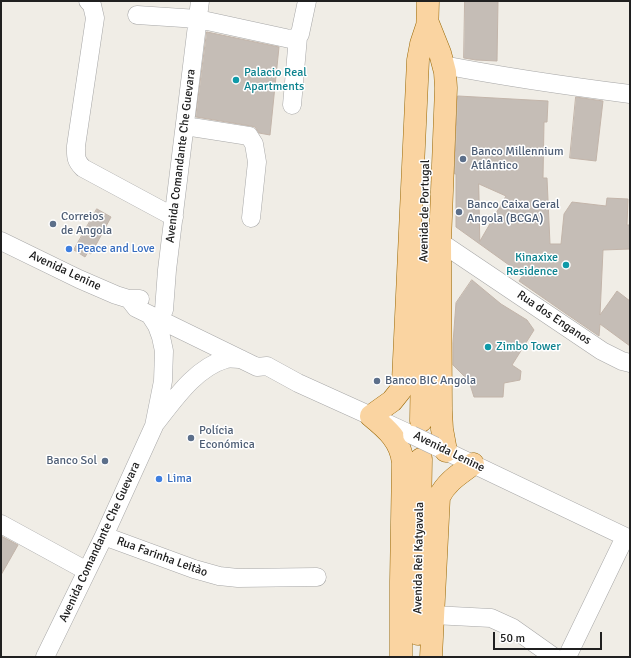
<!DOCTYPE html>
<meta charset="utf-8">
<style>
body{margin:0}
#map{position:relative;width:631px;height:658px;overflow:hidden;background:#f0ede6;font-family:Signika,sans-serif}
canvas{display:block}
.frame{position:absolute;inset:0;border:2px solid #202020;pointer-events:none}
.scale{position:absolute;left:493px;top:632px;width:109px;height:18px;box-sizing:border-box;border:2px solid #202020;border-top:0;padding-left:5px;font-size:12px;line-height:14px;white-space:nowrap;color:#202020;-webkit-text-stroke:3px #fff;paint-order:stroke}
</style>
<div id="map">
<canvas width="631" height="658"></canvas>
<div class="frame"></div>
<div class="scale">50 m</div>
</div>
<script>
const context = document.querySelector('canvas').getContext('2d');
context.lineJoin = 'round';
function fill(path, color) { context.fillStyle = color; context.fill(path, 'evenodd'); }
function strokePath(path, color, width, dash) { context.strokeStyle = color; context.lineWidth = width; context.lineCap = dash ? 'butt' : 'round'; context.setLineDash(dash || []); context.stroke(path); }
function drawText(font, color, halo, rows, align = 'center') {
  context.font = font + ' Signika,sans-serif'; context.lineWidth = 3; context.setLineDash([]); context.textBaseline = 'middle'; context.strokeStyle = halo; context.fillStyle = color; for (const [text, x, y, turn = 0] of rows) {
    context.save(); context.translate(x, y); context.rotate((+turn || 0) * Math.PI / 180); context.textAlign = isNaN(turn) ? turn : align; if (halo) context.strokeText(text, 0, 0); context.fillText(text, 0, 0); context.restore();
  }
}
const building = new Path2D(`
 M465,1H498L497,61L476,60L464,58Z
 M207,32L279,47L270,135L259,133L255,127L251,126L196,117Z
 M458,96L548,101L547,122H544L543,178H547L550,244H561L564,214L572,202L606,206L607,198L628,199L627,225H630V249L603,250L600,315L617,291L630,301V346L600,324L599,336L565,313L519,281L523,275L456,227V174H455ZM479,184L506,196L480,241Z
 M576,97L603,101L596,161L570,158Z
 M97,209L111,217L91,254L88,252L85,257L74,250Z
 M472,280L501,304L527,320L534,330L512,365L521,371L520,380L504,383L503,397H474L469,381L453,365V343L456,303Z
 M1,536L18,545L1,575Z`);
const minor = new Path2D(`
 M88,1L92,5L95,18L76,146C76,156 75,160 83,168L174,217
 M137,15L198,19L290,39L298,37
 M443,65C505,77 567,86 630,94
 M292,105L298,37L300,34L307,1
 M185,126L249,136L254,144L257,162L251,218
 M1,241L79,279L116,295L129,299H140
 M440,242L602,351L622,361L630,363
 M129,299L136,308L257,367L267,366L298,383L371,416L412,435
 M164,310L167,270L200,1
 M155,424C174,400 195,368 226,359C230,358 236,359 241,359
 M435,446L630,539
 M1,524L87,571
 M104,536L194,569L219,576L238,578L317,577
 M433,615L491,618L513,628L554,657
 M45,657L104,536L154,426L163,381L164,351L161,337L157,326L150,315
 M567,657L625,537`);
const major = new Path2D(`
 M428,23L440,53L445,72L446,88L440,242L441,411L442,429L446,451
 M427,38L428,1
 M421,421L424,234
 M418,634L421,459
 M401,657V581L403,463C401,441 387,429 371,416L392,401L400,391L403,381L418,60L421,44L428,23
 M431,657L439,497C447,481 460,474 473,464`);
const minorBridge = new Path2D(`
 M412,435L435,446`);
const markers = [
 [236,80,4,"#0f9aa8"],
 [463,159,4,"#5c6f8a"],
 [459,212,4,"#5c6f8a"],
 [53,224,4,"#5c6f8a"],
 [69,249,4,"#3f7fe0"],
 [566,265,4,"#0f9aa8"],
 [488,347,4,"#0f9aa8"],
 [377,381,4,"#5c6f8a"],
 [191,438,4,"#5c6f8a"],
 [105,461,4,"#5c6f8a"],
 [159,479,4,"#3f7fe0"]
];
const cultureNames = [
 ["Palacio Real",244,73],
 ["Apartments",244,87],
 ["Kinaxixe",558,258,"right"],
 ["Residence",558,272,"right"],
 ["Zimbo Tower",496,347]
];
const serviceNames = [
 ["Banco Millennium",471,152],
 ["Atlântico",471,166],
 ["Banco Caixa Geral",467,205],
 ["Angola (BCGA)",467,219],
 ["Correios",61,217],
 ["de Angola",61,231],
 ["Banco BIC Angola",385,381],
 ["Polícia",199,431],
 ["Económica",199,445],
 ["Banco Sol",97,461,"right"]
];
const streetNames = [
 ["Avenida Comandante Che Guevara",181,156,-83],
 ["Avenida de Portugal",425,211,-89],
 ["Avenida Lenine",65,271,25],
 ["Rua dos Enganos",554,318,34],
 ["Avenida Lenine",449,452,26],
 ["Avenida Comandante Che Guevara",100,542,-65],
 ["Rua Farinha Leitào",162,557,20],
 ["Avenida Rei Katyavala",419,558,-89]
];
const shopNames = [
 ["Peace and Love",77,249],
 ["Lima",167,479]
];
fill(building, '#c5bdb6');
strokePath(building, '#c2b4a9', 1);
strokePath(minor, '#a7a7a7', 19);
strokePath(major, '#996703', 23);
strokePath(minor, '#fff', 18);
strokePath(major, '#fad4a1', 22);
strokePath(minorBridge, '#a7a7a7', 19, []);
strokePath(minorBridge, '#fff', 18);
for (const [x, y, r, color] of markers) { const dot = new Path2D(); dot.arc(x, y, r, 0, 2 * Math.PI); context.fillStyle = color; context.fill(dot); strokePath(dot, '#fff', 1.5); }
drawText('12px', '#0d838f', '#fff', cultureNames, 'left');
drawText('12px', '#4e5e75', '#fff', serviceNames, 'left');
drawText('12px', '#202020', '#fff', streetNames);
drawText('12px', '#366cbe', '#fff', shopNames, 'left');
</script>
